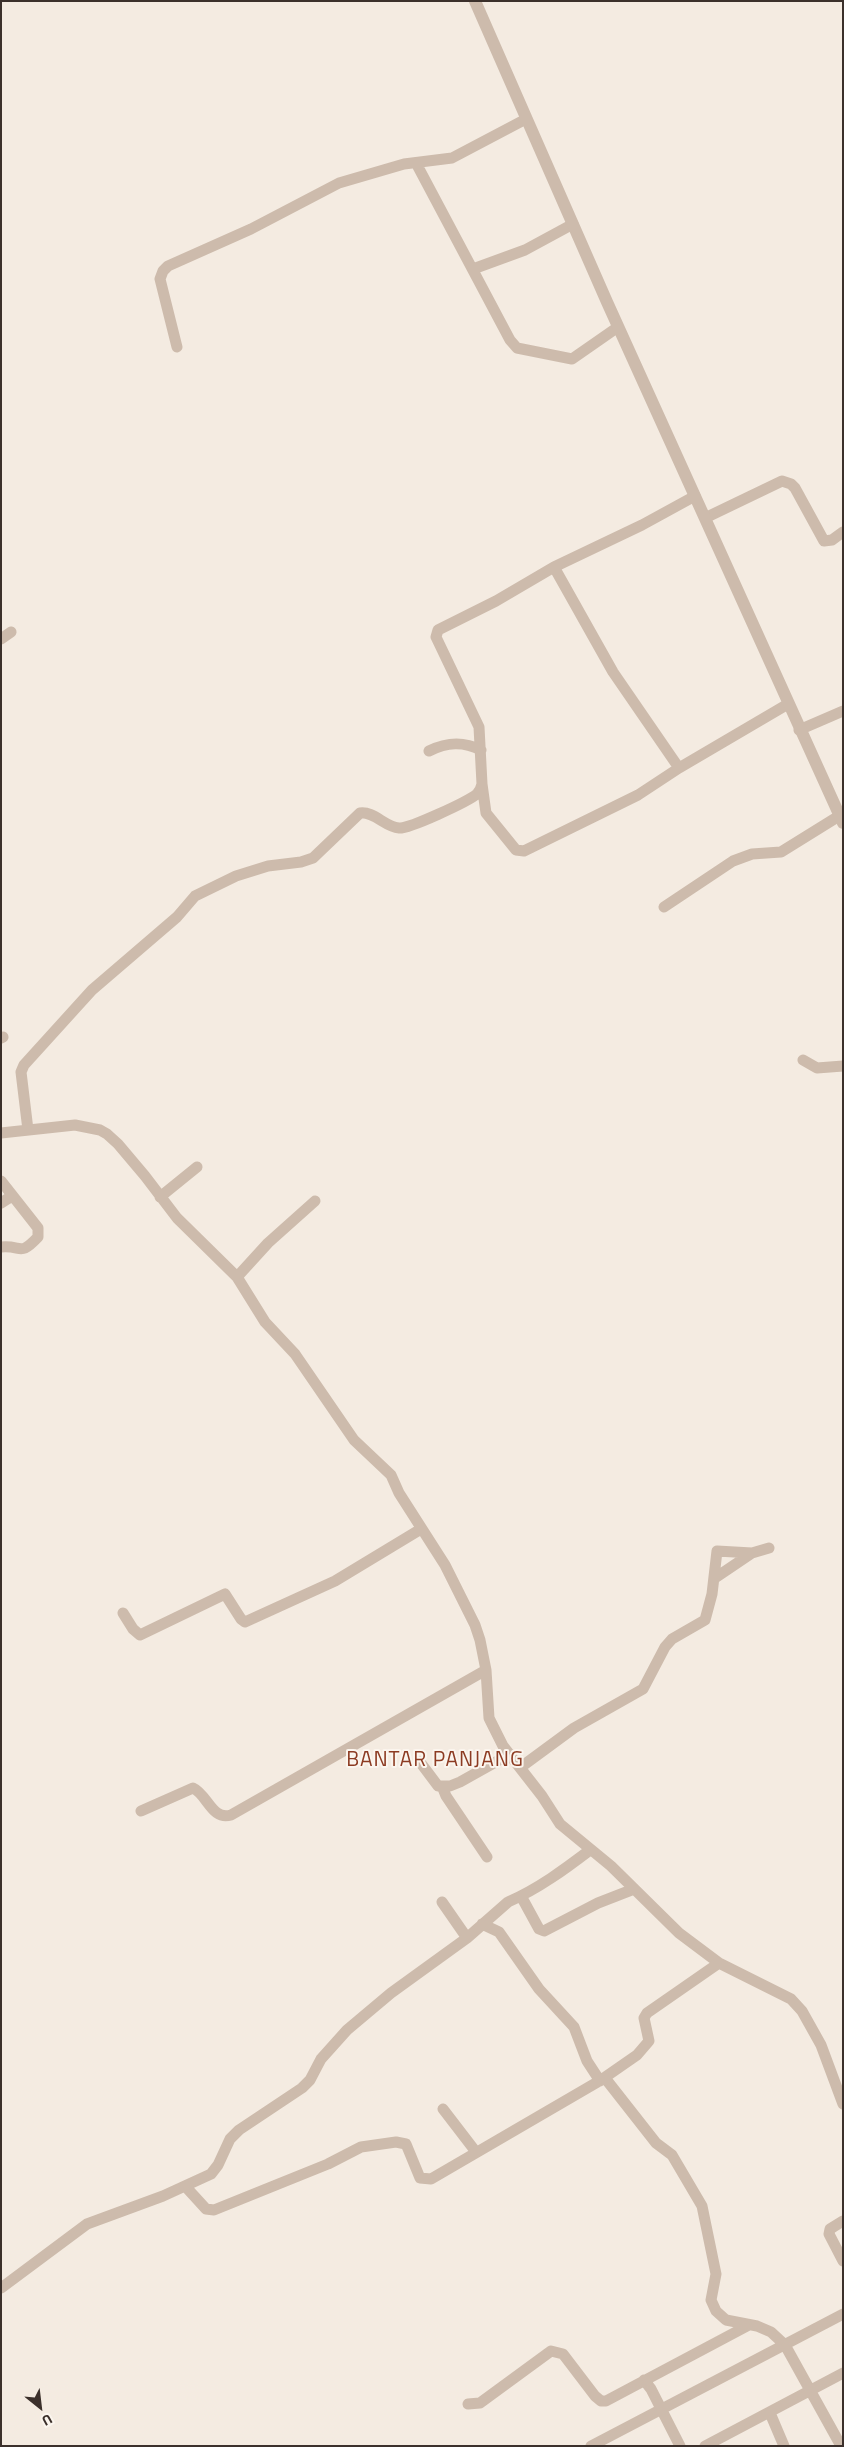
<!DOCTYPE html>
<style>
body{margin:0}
#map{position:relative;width:844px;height:2447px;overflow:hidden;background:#f4ebe1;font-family:"Titillium Web",sans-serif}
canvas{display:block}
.frame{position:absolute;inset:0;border:2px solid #3b302b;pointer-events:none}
.north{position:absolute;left:15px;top:2382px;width:50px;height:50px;-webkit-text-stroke:4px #fbf5ee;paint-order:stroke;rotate:151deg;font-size:14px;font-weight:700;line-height:20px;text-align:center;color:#3b302b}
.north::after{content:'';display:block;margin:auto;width:18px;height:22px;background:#3b302b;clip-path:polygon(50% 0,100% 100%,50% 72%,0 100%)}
</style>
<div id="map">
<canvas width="844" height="2447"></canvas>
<div class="frame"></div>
<div class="north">U</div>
</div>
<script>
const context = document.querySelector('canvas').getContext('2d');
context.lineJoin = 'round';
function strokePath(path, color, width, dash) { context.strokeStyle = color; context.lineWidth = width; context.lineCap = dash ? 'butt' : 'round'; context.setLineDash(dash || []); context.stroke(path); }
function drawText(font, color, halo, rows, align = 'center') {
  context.font = font + ' "Titillium Web",sans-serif'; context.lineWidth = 4; context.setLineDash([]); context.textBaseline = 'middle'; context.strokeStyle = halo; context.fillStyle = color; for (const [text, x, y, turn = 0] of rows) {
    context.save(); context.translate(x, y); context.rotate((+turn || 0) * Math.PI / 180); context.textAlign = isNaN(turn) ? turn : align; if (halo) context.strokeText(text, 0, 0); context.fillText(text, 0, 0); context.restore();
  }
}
const minor = new Path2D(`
 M416,163L510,340L517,348L572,359L618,327
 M473,269L525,250L573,224
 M177,347L160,279L163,271L168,266L251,229L339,183L404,164L452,158L526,119
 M705,518L782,481L791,484L795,488L824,541L832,540L843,532
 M554,567L613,672L679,768
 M1,639L11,632
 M799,730L843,711
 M429,751C447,742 463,741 481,750
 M482,784L486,813L516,850L524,851L638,795L679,768L788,704
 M664,907L733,861L752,854L781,852L839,816
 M1,1038L3,1037
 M803,1060L817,1068L843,1066
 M28,1130L21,1072L24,1065L92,990L177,917L195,896L236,876L268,866L301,862L313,858L360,813C374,811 385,827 399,828C409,829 467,802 477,794C480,791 481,788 482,784L479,727L436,637L438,630L496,601L554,567L642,525L695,496
 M1,1133L75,1125L100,1130L107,1134L118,1144L145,1176L177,1218L237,1277L265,1322L295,1354L354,1440L391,1475L399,1493L445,1565L475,1625L480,1640L486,1670L489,1718L503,1746L542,1796L560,1824L611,1866L679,1933L719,1963L791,1999L802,2011L821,2045L843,2104
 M1,1181L38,1228V1237C19,1257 23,1245 1,1247
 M160,1197L197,1167
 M1,1203L12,1196
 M237,1277L268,1243L315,1201
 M715,1578L752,1553
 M123,1613L133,1629L140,1635L225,1594L241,1619L245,1622L335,1581L421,1529
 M420,1762L438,1786H450L460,1782L510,1754
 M521,1767L574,1728L643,1689L665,1647L672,1639L705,1620L712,1594L717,1551L752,1553L769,1548
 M442,1786L446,1796L487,1857
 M141,1811L193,1788C207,1794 212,1821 231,1815L486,1670
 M521,1896L539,1929L544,1931L598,1903L634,1889
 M442,1902L467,1938
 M482,1924L499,1932L539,1989L574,2027L587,2061L600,2081
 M605,2078L656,2143L672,2155L702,2206L716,2274L711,2300L716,2311L726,2320L757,2326L771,2332L785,2345L841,2446
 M443,2109L476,2152
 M185,2186L206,2209L214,2210L328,2164L361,2147L396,2142L406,2144L420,2178L431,2179L601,2080L637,2055L649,2041L644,2018L647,2013L719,1963
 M843,2221L830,2229L829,2234L843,2261
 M1,2288L87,2224L163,2196L211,2174L218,2165L230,2139L239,2130L302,2088L310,2080L321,2059L347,2030L391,1993L467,1938L508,1902C538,1889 565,1869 590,1850
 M644,2380L651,2389L680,2446
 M468,2404L480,2403L551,2351L563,2354L595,2396L601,2401H606L749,2325
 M770,2413L784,2446
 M591,2446L843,2314
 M705,2446L843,2373`);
const tertiary = new Path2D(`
 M475,1L607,302L843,823`);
const quarterNames = [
 ["BANTAR PANJANG",435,1761]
];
strokePath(minor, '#cdbbac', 11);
strokePath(tertiary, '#cdbbac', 12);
context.letterSpacing = '1px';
drawText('21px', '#8c3b22', '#fbf5ee', quarterNames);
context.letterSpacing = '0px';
</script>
